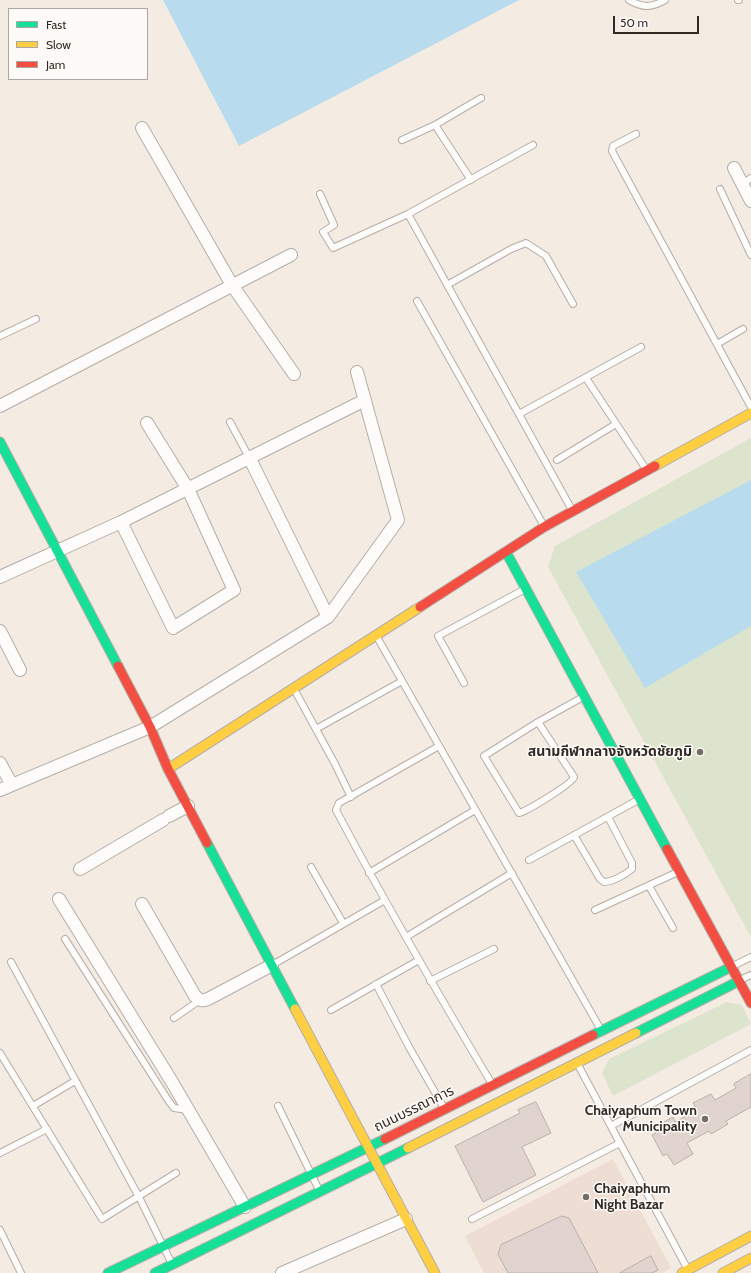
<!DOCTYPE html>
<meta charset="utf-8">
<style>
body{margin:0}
#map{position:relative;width:751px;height:1273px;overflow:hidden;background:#f4ebe2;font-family:Cabin,sans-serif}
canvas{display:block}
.legend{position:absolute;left:8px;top:8px;width:140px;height:72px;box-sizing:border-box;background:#fefaf7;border:1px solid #aca7a3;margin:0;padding:5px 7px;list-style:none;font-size:12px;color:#312b26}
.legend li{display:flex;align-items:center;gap:8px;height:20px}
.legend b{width:20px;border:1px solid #aca7a3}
.scale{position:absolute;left:613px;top:16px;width:86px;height:18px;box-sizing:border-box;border:2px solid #312b26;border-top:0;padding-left:5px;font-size:12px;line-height:14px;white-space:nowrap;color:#312b26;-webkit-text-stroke:3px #fefaf7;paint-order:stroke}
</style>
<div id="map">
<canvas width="751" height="1273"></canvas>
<ul class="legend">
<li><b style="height:5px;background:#16e098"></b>Fast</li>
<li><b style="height:5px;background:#ffcf43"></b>Slow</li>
<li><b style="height:5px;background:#f24e42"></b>Jam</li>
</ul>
<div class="scale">50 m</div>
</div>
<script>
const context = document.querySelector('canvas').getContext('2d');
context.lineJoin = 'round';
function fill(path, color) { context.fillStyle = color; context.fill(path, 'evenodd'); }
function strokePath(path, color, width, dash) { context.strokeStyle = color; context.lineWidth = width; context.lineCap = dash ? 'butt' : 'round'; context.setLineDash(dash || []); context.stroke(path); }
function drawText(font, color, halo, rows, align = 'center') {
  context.font = font + ' Cabin,"Noto Sans Thai",sans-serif'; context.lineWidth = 3; context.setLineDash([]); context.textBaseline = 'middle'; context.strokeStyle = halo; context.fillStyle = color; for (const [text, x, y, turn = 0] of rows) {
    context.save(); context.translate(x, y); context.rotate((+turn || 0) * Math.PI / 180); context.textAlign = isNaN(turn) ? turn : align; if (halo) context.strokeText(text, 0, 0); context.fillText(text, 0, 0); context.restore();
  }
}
const commercial = new Path2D(`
 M613,1159L671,1268L662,1273H484L465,1236Z`);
const green = new Path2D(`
 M751,438V937L548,567L555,546Z
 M727,1002L742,1005L751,1024L613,1096L602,1073L609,1059Z`);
const water = new Path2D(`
 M163,0H519L239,146Z
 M751,480V626L645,688L576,572Z`);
const building = new Path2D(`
 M751,1074V1107L726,1121L728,1124L711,1134L709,1131L687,1143L693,1154L674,1165L667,1154L663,1156L652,1135L656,1133L653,1128L673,1117L675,1122L697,1110L693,1103L711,1094L715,1100L736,1088L734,1084Z
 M536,1102L551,1133L522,1147L536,1175L483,1202L455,1146L520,1113L518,1110Z
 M562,1216L569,1218L598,1273H508L498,1254L501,1245Z
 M651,1256L658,1270L652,1273H620Z`);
const lane = new Path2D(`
 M629,0C642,8 652,8 665,0
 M738,0H739
 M435,125L481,98
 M636,134L613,146L612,151L751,407
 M402,140L435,125L471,180
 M743,184L751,178
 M720,189L751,255
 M320,194L334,225L323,232L333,248L408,214L533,145
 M408,214L572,510
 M447,285L511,249L526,243L546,256L573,304
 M417,301L544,526
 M0,336L36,319
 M717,344L743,329
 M586,378L646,469
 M519,414L641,347
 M230,422L250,459
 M557,460L616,424
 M377,637L601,1030
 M464,683L438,636L525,589
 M294,689L335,764L351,797
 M538,722L574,777C572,784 527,811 519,813L484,756L538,722L583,697
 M316,729L402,681
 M439,746L339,803L336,810C385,903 438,994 492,1084
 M574,835L600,879L604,882C612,882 625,875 632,869V863L608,817
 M529,860L638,800
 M311,867L343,923
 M369,873L475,810
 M649,886L673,928
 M595,910L678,872
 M406,937L512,873
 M65,939L168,1100L174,1108L188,1110
 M11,962L139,1197L172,1264
 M274,964L385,900
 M733,966L751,957
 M740,980L751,975
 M430,981L494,949
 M376,984L409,1047L444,1108
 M331,1010L419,960
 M174,1018L200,1000
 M0,1053L102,1219L176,1173
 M577,1063L687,1268
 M33,1106L75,1081
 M278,1106L319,1190
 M611,1126L751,1050
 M0,1153L47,1129
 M472,1219L620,1143
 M0,1230L21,1273`);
const street = new Path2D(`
 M142,128L232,285L294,374
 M734,168L751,201
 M0,406L291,255
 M250,459L328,617
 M121,522L173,628L234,590L188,489L147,423
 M0,577L121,522L365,400
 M0,631L20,670
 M0,763L12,785
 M0,790L150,727L328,617L398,520L357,372
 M169,816L188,806
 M80,869L163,820
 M59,899L172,1082L245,1207
 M142,904L195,996C200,1001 202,1001 208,999L272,965
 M282,1273L406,1219`);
const fast = new Path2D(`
 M0,442L118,666
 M506,552L667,849
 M207,843L295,1009
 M636,1033L739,981
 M593,1035L731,967
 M108,1273L385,1139
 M155,1273L408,1148`);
const slow = new Path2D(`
 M655,466L751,413
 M168,769L420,607
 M295,1009L435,1273
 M408,1148L636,1033
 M682,1273L751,1236
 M723,1273L751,1258`);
const jam = new Path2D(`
 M420,607L544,527L655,466
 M118,666L150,727L168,769L207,843
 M667,849L751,1003
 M385,1139L593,1035`);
const markers = [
 [700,752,4,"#756e68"],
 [705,1119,4,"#756e68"],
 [586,1197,4,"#756e68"]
];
const poiNames = [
 ["สนามกีฬากลางจังหวัดชัยภูมิ",692,752],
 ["Chaiyaphum Town",697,1111],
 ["Municipality",697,1127],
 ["Chaiyaphum",594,1189,"left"],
 ["Night Bazar",594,1205,"left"]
];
const streetNames = [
 ["ถนนบรรณาการ",414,1109,-26]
];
fill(commercial, '#edddd2');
fill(green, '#dde4cd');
fill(water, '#b8dced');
fill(building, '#e1d3cd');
strokePath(building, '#b9b1ad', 1);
strokePath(lane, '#b5aea7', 8);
strokePath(street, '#b5aea7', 14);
strokePath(fast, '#b5aea7', 11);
strokePath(slow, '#b5aea7', 11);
strokePath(jam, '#b5aea7', 11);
strokePath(lane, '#fdfcfb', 6);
strokePath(street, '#fdfcfb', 12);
strokePath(fast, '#16e098', 9);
strokePath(slow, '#ffcf43', 9);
strokePath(jam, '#f24e42', 9);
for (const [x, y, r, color] of markers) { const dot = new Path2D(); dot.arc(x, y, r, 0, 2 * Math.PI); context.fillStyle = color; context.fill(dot); strokePath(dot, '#fefaf7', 1.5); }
drawText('bold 14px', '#312b26', '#fefaf7', poiNames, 'right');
drawText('14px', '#312b26', '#fefaf7', streetNames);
</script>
